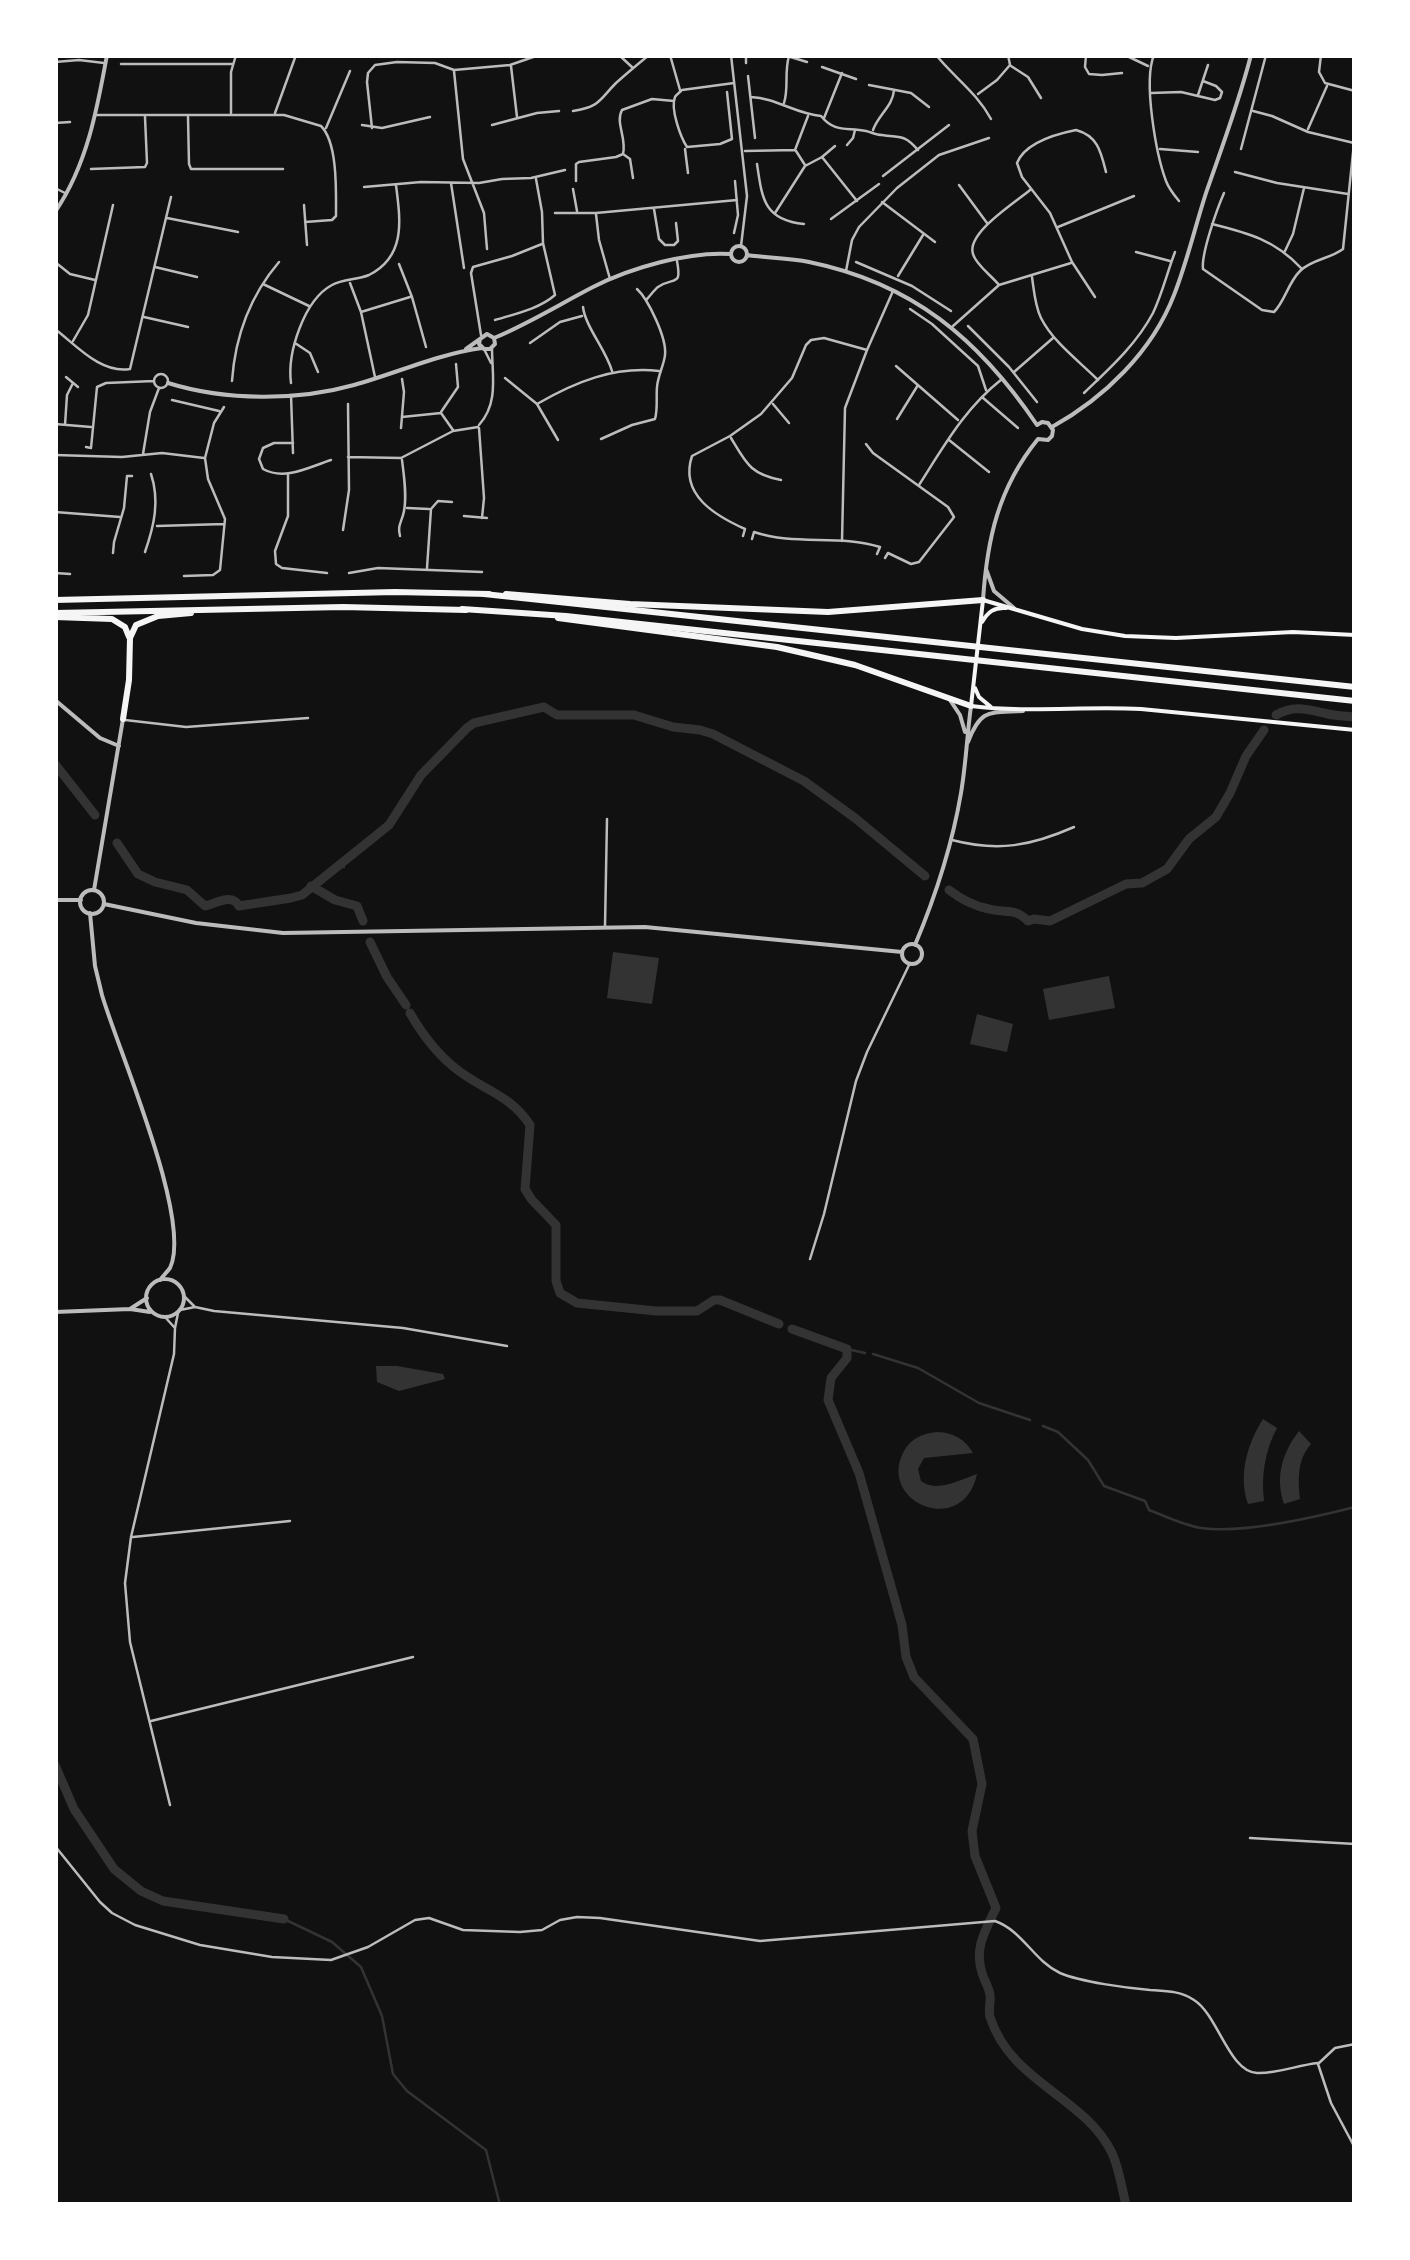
<!DOCTYPE html>
<style>
body{margin:0}
#map{position:relative;width:1410px;height:2260px;overflow:hidden;background:#111;font-family:"Crimson Pro",serif}
canvas{display:block}
.frame{position:absolute;inset:0;border:58px solid #fff;pointer-events:none}
</style>
<div id="map">
<canvas width="1410" height="2260"></canvas>
<div class="frame"></div>
</div>
<script>
const context = document.querySelector('canvas').getContext('2d');
context.lineJoin = 'round';
function fill(path, color) { context.fillStyle = color; context.fill(path, 'evenodd'); }
function strokePath(path, color, width, dash) { context.strokeStyle = color; context.lineWidth = width; context.lineCap = dash ? 'butt' : 'round'; context.setLineDash(dash || []); context.stroke(path); }
const water = new Path2D(`
 M613,952L659,958L652,1004L607,998Z
 M1109,976L1115,1008L1049,1020L1043,989Z
 M977,1014L1013,1024L1007,1052L970,1044Z
 M376,1366H397L443,1374L445,1379L399,1391L377,1382Z
 M1263,1419L1277,1428C1265,1450 1261,1476 1264,1501L1248,1504C1238,1476 1247,1444 1263,1419Z
 M1299,1431L1311,1444C1297,1460 1298,1479 1300,1499L1284,1504C1275,1477 1282,1453 1299,1431Z
 M938,1432C954,1433 965,1439 973,1453L924,1458L918,1469L921,1481C937,1493 959,1480 977,1474C963,1539 876,1502 904,1451C911,1438 924,1433 938,1432Z`);
const stream = new Path2D(`
 M341,864L344,867
 M847,1349L865,1353
 M873,1354L918,1368L979,1403L1030,1420
 M1043,1426L1058,1432L1088,1460L1104,1486L1145,1501L1149,1510C1165,1516 1183,1525 1201,1528C1244,1534 1312,1518 1355,1507
 M284,1919L332,1942L361,1967L382,2016L393,2074L407,2091L486,2150L500,2205`);
const river = new Path2D(`
 M1276,715C1295,704 1309,710 1328,714C1337,716 1346,716 1355,717
 M55,764L95,815
 M117,843L138,874L155,882L187,890L205,906C217,903 232,893 239,906L291,898L302,895L389,825L421,775L467,728L474,723L544,707L557,715H634L673,727L700,730L713,734L804,781L855,818L925,876
 M311,886L335,900L357,906L363,921
 M949,890C962,900 973,906 989,909C1007,914 1014,907 1028,921L1034,919L1050,921L1126,884L1142,883L1167,869L1189,839L1216,817L1230,793L1246,756L1264,730
 M370,942L387,977L406,1005
 M410,1013C422,1034 435,1052 455,1068C482,1090 510,1094 530,1125L525,1189L532,1200L556,1225V1281L560,1293L577,1303L656,1311H697L714,1300H720L779,1324
 M792,1329L847,1349V1358L831,1378L828,1400L859,1473L902,1625L906,1657L914,1677L973,1739L982,1784L972,1831L975,1856L996,1908C985,1931 974,1948 982,1973C984,1980 989,1987 990,1995C991,2002 988,2010 990,2017C1011,2083 1084,2096 1112,2153C1119,2168 1122,2189 1126,2205
 M55,1765L74,1809L114,1869L141,1891L163,1901L284,1919`);
const minor = new Path2D(`
 M619,55L633,68
 M670,55L680,90
 M731,55L747,196L741,246
 M746,55V63
 M784,55L807,62
 M927,55H928
 M936,55C955,78 977,93 991,119
 M1086,55L1085,67L1089,74L1102,75L1122,73
 M1125,55L1148,66
 M1154,55C1143,81 1156,154 1166,181C1169,189 1174,195 1179,201
 M1321,55L1319,72L1325,83L1355,91
 M55,62L79,60L104,63
 M121,64H233
 M511,66L517,117
 M1011,66L1028,77L1041,98
 M822,67L856,79
 M454,71L463,159L484,213L487,249
 M748,76L755,138
 M869,85L911,93L929,107
 M682,90L734,83
 M681,91C679,93 676,95 675,97C670,109 681,138 687,147L720,144L732,139L727,92
 M1151,93L1181,92L1215,100L1220,98L1222,92L1216,86L1203,81
 M978,94L997,80L1010,65L1008,55
 M1198,95L1208,65
 M751,97C776,98 796,114 821,116C835,133 846,127 866,131C871,132 876,135 882,135C901,138 904,134 918,150
 M784,103C789,87 784,73 789,56
 M573,111C600,107 599,100 616,83C626,74 638,64 649,55
 M1253,111L1272,116L1308,132L1354,143
 M231,113V72L236,55
 M275,113L296,55
 M96,115H284L321,126C338,143 336,192 336,216L332,220L305,222
 M188,117L189,164L191,169H283
 M824,118L842,73
 M55,123L70,122
 M362,125L382,128L430,117
 M492,125L537,113L559,111
 M326,128L350,71
 M372,128L367,82L368,73L375,65L397,62L435,63L454,70L510,65L539,55
 M1308,129L1327,86
 M873,130C878,115 893,106 894,90
 M847,145L853,138L855,130
 M685,149L688,173
 M1160,149L1198,152
 M1241,149L1266,55
 M745,151L795,150L808,116
 M796,151L805,165
 M623,154L630,159L633,178
 M822,157L835,146
 M757,164C762,197 763,220 804,224
 M91,169L145,167L147,163L145,117
 M1235,172L1277,183L1348,194
 M883,176L949,125
 M576,181V164L579,162L616,157L623,154C627,138 615,123 622,110L652,99L674,101
 M451,183L464,268
 M959,185L987,223
 M364,187L421,182L479,183L502,179L531,178L565,170
 M55,188L65,193
 M573,189L577,211
 M1224,193C1217,209 1201,254 1203,269L1262,310L1274,312C1285,301 1288,283 1300,271C1312,259 1330,259 1343,249L1354,143
 M882,202L935,242
 M304,205L307,245
 M654,209L659,239L665,245H674L678,241L676,223
 M555,213H596L737,200
 M775,213L805,166L822,157L857,201
 M596,214L599,240L610,279
 M167,218L238,232
 M831,219L879,184
 M1212,224C1248,233 1275,240 1301,268
 M1058,227L1134,196
 M734,233L738,215L735,181
 M1285,251L1293,234L1304,188
 M1136,252L1170,261
 M55,262L70,274L95,280
 M856,262L912,286L951,311
 M399,264L412,297L426,347
 M155,267L197,277
 M846,271L852,240L859,227L897,188L939,155L989,138
 M898,276L923,235
 M1032,277C1034,291 1035,306 1041,318C1053,342 1079,361 1098,380
 M350,283L361,312L375,377
 M263,284L309,306
 M999,285C992,276 976,265 973,254C966,233 1016,202 1030,190
 M1095,297L1072,262L1050,213L1022,177L1017,163C1025,143 1056,134 1076,130C1098,136 1101,152 1106,172
 M647,299C649,297 655,289 658,287C674,276 682,288 677,261
 M583,307C585,326 606,350 612,371
 M910,309L932,324L978,366L986,390
 M361,312L410,297
 M144,317L188,327
 M495,320C515,314 539,309 555,295L543,243L542,212L536,179
 M953,326L999,285L1071,263
 M968,326L1009,367L1037,402
 M55,329C77,346 101,374 130,369L171,197
 M481,335L471,273L473,267L512,256L542,244
 M73,341L88,315L113,205
 M295,343L310,353L318,372
 M530,343L560,322L582,316
 M484,349L491,363
 M896,366L958,420
 M1014,372L1053,338
 M154 381a7 7 0 1 1 14 0a7 7 0 1 1-14 0Z
 M66,377L78,387
 M505,378L537,404L558,440
 M232,381C235,338 250,296 279,262
 M291,383C287,353 304,300 332,285C343,279 357,280 369,275C407,256 400,218 396,185
 M1084,393C1109,369 1136,345 1153,313C1162,294 1167,273 1175,252
 M291,395L293,453
 M982,397L1018,428
 M172,400L219,411
 M537,404C575,382 614,366 659,371
 M773,404L789,423
 M441,412L458,387L456,364
 M402,417L441,413L453,430
 M897,419L918,385
 M55,424L91,427
 M65,425L67,395L73,383
 M479,425C499,403 492,375 492,348
 M401,428L404,392L402,379
 M479,428L484,498L482,518
 M731,438C746,463 750,474 781,480
 M601,439L632,425L655,419C658,409 656,398 657,387C658,375 664,365 665,355C667,338 648,299 637,289
 M949,440L989,472
 M293,443H274L263,448L259,459L263,469C285,481 309,467 331,460
 M866,444L873,453L948,507L954,517L919,562L911,564L888,553L885,558
 M86,447L91,448L97,387L106,383L154,381
 M143,454L150,412L159,388
 M55,455L122,457L162,453L204,458
 M348,457L401,458L453,431L478,427
 M288,474V516L275,551L276,564L282,568L327,573
 M919,485C944,446 965,408 1002,379
 M407,508L429,509
 M55,512L120,517
 M464,516L487,518
 M157,526L224,524
 M343,530L349,490L348,404
 M400,536C397,525 402,522 404,511C407,495 404,476 402,460
 M743,536L745,529C716,516 679,495 692,456L730,436L761,414L792,378L806,345L811,340L824,338L867,350
 M752,539L754,532C795,546 839,534 880,547L877,554
 M842,541L845,408L867,350L893,291
 M145,552C154,526 160,501 151,474
 M113,553L114,542L124,508L127,476H132
 M427,568L431,509L438,501L452,502
 M55,573L70,574
 M349,573L378,568L482,572
 M184,576L213,575L220,570L225,519L208,479L205,458L214,423L224,407
 M125,720L186,727L308,718
 M952,840C998,852 1031,846 1074,827
 M605,926L607,819
 M810,1259L824,1214L856,1081L867,1052L910,963
 M184,1296L194,1306
 M180,1310L195,1307L214,1311L403,1328L507,1346
 M165,1317L174,1327
 M133,1537L290,1521
 M151,1721L413,1657
 M170,1805L130,1642L125,1583L131,1537L174,1354L175,1328L178,1313
 M1250,1838L1355,1844
 M55,1846L100,1902L112,1913L135,1925L200,1945L272,1957L331,1960L368,1947L415,1920L429,1918L463,1930L520,1932L542,1930L560,1920L577,1917L600,1918L760,1941L995,1921C1023,1931 1034,1961 1060,1973C1081,1982 1127,1988 1150,1990C1166,1991 1181,1991 1194,2000C1218,2015 1229,2072 1257,2073C1276,2074 1298,2065 1318,2063
 M1319,2063L1335,2048L1355,2044
 M1318,2064L1331,2103L1355,2148`);
const tertiary = new Path2D(`
 M55,212C87,165 97,110 107,55
 M731 254a8 8 0 1 1 16 0a8 8 0 1 1-16 0Z
 M747,255C767,258 788,258 809,262C912,283 979,339 1037,425
 M494,338C528,324 560,304 593,287C630,268 689,251 731,254
 M466,349L487,334L494,338L495,344L490,349H484L479,344L480,339
 M168,383C226,401 297,401 354,385C397,373 438,354 482,348
 M1037,425L1042,422L1048,423L1053,430L1052,436L1048,440L1038,439
 M1052,427C1104,398 1152,352 1174,295C1187,262 1195,227 1206,193C1222,147 1239,102 1251,55
 M986,569L994,591L1014,608
 M983,600C987,540 998,488 1038,439
 M55,700L100,738L119,746
 M950,700L960,715L965,732
 M968,742C981,708 989,713 1023,711
 M94,890L123,719
 M80 902a12 12 0 1 1 24 0a12 12 0 1 1-24 0Z
 M55,900H81
 M104,904L196,923L283,933L645,927L902,952
 M90,913L95,966L102,995C118,1050 193,1220 170,1268C167,1272 163,1276 160,1280
 M902 954a10 10 0 1 1 20 0a10 10 0 1 1-20 0Z
 M915,945C936,895 952,846 961,793C966,764 967,735 971,706
 M146 1298a19 19 0 1 1 38 0a19 19 0 1 1-38 0Z
 M130,1309L147,1298
 M55,1312L130,1309L150,1312`);
const secondary = new Path2D(`
 M982,622C988,612 994,607 1006,608
 M1355,635L1293,632L1176,638L1125,636L1082,629L983,600L971,706C1029,713 1083,706 1141,709L1355,730
 M975,688L979,697L991,707`);
const trunk = new Path2D(`
 M506,594L630,604L828,612L983,600
 M55,600L395,592L489,594
 M55,613L343,607L466,610
 M55,617L112,619L125,627L129,637
 M558,618L777,647L855,665L971,706
 M123,719L129,680L130,638L136,625L158,616L191,613`);
const motorway = new Path2D(`
 M484,594L1355,687
 M462,609L566,616L1355,701`);
fill(water, '#333');
strokePath(stream, '#333', 2.5);
strokePath(river, '#333', 9);
strokePath(minor, '#bcbcbc', 2.5);
strokePath(tertiary, '#bcbcbc', 4);
strokePath(secondary, '#f5f5f5', 4);
strokePath(trunk, '#f5f5f5', 6);
strokePath(motorway, '#f5f5f5', 6);
</script>
